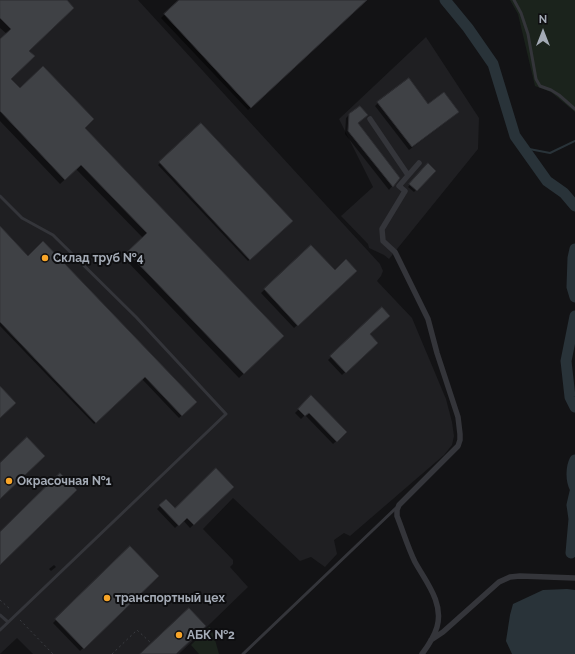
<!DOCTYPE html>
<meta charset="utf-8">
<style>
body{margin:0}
#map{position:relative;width:575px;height:654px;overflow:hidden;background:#131315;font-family:Raleway,sans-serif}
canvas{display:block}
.north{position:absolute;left:523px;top:12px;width:40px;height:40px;-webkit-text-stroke:3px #0e0e10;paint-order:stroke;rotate:0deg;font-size:11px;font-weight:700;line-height:16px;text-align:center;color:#a4abb6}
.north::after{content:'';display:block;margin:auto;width:14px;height:18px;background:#a4abb6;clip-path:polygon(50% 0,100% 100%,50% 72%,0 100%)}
</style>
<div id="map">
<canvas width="575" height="654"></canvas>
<div class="north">N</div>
</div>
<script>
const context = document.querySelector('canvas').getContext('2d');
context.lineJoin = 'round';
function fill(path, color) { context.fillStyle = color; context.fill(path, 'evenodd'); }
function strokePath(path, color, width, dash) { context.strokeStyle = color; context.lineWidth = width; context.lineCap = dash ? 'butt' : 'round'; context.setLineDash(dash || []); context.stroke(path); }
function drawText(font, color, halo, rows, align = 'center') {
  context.font = font + ' Raleway,sans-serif'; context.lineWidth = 4; context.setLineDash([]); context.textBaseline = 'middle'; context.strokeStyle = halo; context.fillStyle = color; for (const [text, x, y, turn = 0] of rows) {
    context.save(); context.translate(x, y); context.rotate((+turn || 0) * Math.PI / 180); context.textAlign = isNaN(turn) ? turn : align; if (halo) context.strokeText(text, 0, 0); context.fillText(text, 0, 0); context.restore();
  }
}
const built = new Path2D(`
 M0,0H138L380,264L383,271L381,276L377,281L412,318L446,399L452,422L454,436L452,445L444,455L350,536L344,533L334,540L337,554L325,567L311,557L300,561L233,498L203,529L233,560V564L230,567L248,587L179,654H33L17,638L0,654Z
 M426,37L479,118L478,149L389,259L384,255L369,248L368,244L341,216L373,187L339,119Z`);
const green = new Path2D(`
 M510,0H575V112L551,92L535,86L518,14Z
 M209,627H210L214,636L219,654H199L191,645Z`);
const water = new Path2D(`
 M567,589L575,590V654H512L506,641L510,615L513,604L543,590Z`);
const shadow = new Path2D(`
 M0,0H66L28,51L10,79L20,90L84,128L283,336L239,378L123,257L143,238L76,169L60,184L0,121V40L7,34L0,28Z
 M180,0H366L248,110L161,18Z
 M378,103L428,106L455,115L409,150L375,106Z
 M349,115L399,178L389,190L345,134L346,118Z
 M201,124L291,221L248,261L158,165Z
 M428,165L434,171L414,192L408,187Z
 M0,227L28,257L196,402L179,418L142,379L94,424L0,326Z
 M311,246L335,272L355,271L294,328L261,293Z
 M382,309L368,335L376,343L342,375L328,360Z
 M311,397L346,432L333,444L305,415L301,419L295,413Z
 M233,487L190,528L183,520L175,528L157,509L166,500L175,509Z
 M130,548L158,576L80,651L53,623Z
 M54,565L56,567L51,571L49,569Z`);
const stream = new Path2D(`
 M524,148L550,153L575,141`);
const river = new Path2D(`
 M445,0L468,28L493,64L515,136L547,181L564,193L575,206
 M575,249L573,258L572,287L575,297
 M575,316L566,361L570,397L575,407
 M575,460C571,468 571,480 575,488
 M571,553L574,519L572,505L575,492`);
const building = new Path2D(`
 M0,0H67L74,8L29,51L35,56L11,79L20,88L43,66L94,119L85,128L284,336L244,374L127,252L147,233L81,165L65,180L0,111V39L11,29L0,18Z
 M179,0H367L251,108L164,14Z
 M409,78L428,104L444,92L459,112L412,147L377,102Z
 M360,106L368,115L358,123L400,178L393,187L348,131L349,114Z
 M201,123L293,221L250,260L159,162Z
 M428,163L436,171L417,191L409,184Z
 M0,226L28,256L43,241L197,402L182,416L145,377L96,423L0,322Z
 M311,245L335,270L346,259L357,271L298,326L264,289Z
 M382,307L390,316L370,334L378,343L346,373L330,356Z
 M0,386L16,403L0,418Z
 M311,395L347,432L337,442L309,413L305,416L298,409Z
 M27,437L45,456L0,499V463Z
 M216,468L234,487L194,525L187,518L179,526L159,505L166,499L175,508Z
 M60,473L77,490L0,565V532Z
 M130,546L159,576L84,649L55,619Z
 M189,608L206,626L176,654H140Z`);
const path = new Path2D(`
 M0,600L10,609
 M20,620L53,654
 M112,654L137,630L151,643`);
const service = new Path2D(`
 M514,0L521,13L528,34L536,79L540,86L551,90L559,95L575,109
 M0,196L22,218L53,235L136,317L226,414L0,630
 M0,615L8,622
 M243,654L396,508`);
const minor = new Path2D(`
 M370,119L408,175
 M419,163L399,186L405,191L382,229L383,241L395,252L428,319L437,353L458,417L460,434V440L458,446L399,505L397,510V516C403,531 408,548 415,562C426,582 444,603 437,627C434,637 428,646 422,654
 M431,640L443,632L499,582L510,577L520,576L575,578`);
const markers = [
 [45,258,4,"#f8a528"],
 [9,481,4,"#f8a528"],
 [107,598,4,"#f8a528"],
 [179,635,4,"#f8a528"]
];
const poiNames = [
 ["Склад труб №4",53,258],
 ["Окрасочная №1",17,481],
 ["транспортный цех",115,598],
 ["АБК №2",187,635]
];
fill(built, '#1f1f22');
fill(green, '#1b231c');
fill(water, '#293339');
fill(shadow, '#0007');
strokePath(stream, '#293339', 2);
strokePath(river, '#293339', 11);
fill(building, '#3f4145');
strokePath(building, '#2d2d31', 1);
strokePath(path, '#3a3c41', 1, [2, 3]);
strokePath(service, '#34353a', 3);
strokePath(minor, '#34353a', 5.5);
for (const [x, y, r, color] of markers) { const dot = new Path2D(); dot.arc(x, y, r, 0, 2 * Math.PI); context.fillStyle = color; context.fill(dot); strokePath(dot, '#0e0e10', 1.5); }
drawText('bold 12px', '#a4abb6', '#0e0e10', poiNames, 'left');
</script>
